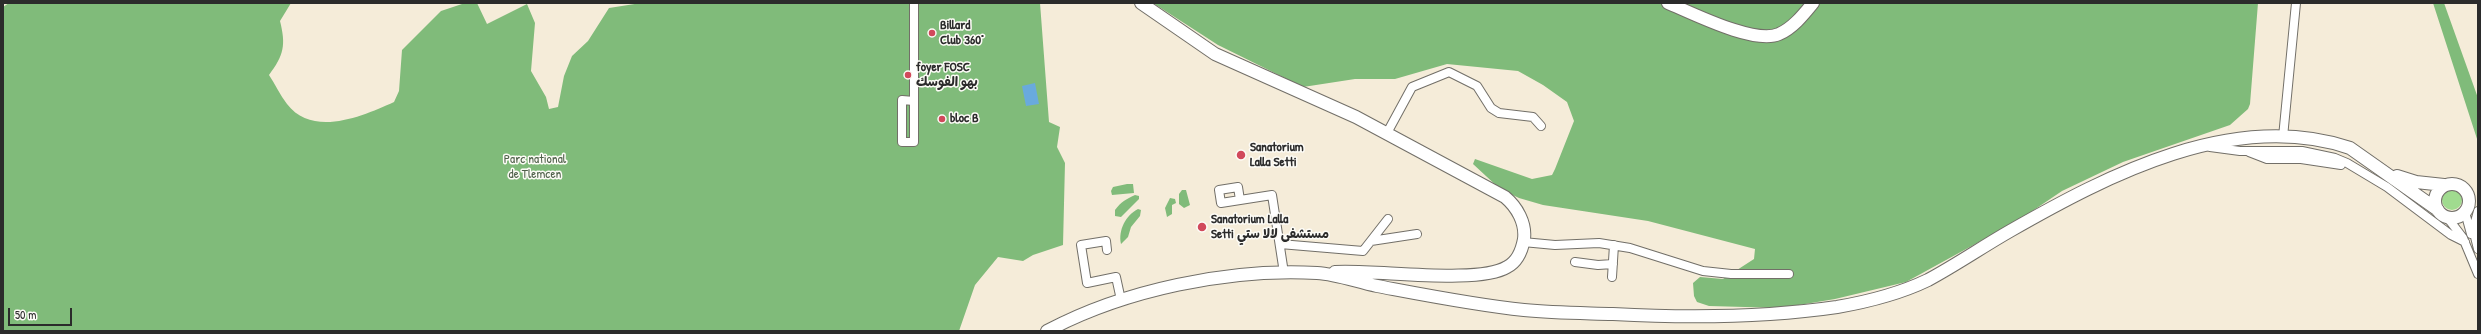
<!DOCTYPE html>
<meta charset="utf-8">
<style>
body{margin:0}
#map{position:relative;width:2481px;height:334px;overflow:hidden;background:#f5ecd9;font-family:"Patrick Hand",sans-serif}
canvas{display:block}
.frame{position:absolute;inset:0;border:4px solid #2b2b2b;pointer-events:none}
.scale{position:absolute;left:8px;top:308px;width:64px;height:18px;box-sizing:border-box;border:2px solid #2b2b2b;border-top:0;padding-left:5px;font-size:12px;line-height:14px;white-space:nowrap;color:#2b2b2b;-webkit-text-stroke:3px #fdfcf7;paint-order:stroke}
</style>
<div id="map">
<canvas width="2481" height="334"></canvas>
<div class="frame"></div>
<div class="scale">50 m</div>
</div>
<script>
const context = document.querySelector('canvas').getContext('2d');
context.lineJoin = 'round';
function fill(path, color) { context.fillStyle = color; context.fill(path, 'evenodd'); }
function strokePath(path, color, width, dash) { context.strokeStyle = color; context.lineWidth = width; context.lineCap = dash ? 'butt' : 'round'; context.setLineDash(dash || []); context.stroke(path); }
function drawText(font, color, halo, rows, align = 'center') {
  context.font = font + ' "Patrick Hand","Playpen Sans Arabic",sans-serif'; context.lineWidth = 3; context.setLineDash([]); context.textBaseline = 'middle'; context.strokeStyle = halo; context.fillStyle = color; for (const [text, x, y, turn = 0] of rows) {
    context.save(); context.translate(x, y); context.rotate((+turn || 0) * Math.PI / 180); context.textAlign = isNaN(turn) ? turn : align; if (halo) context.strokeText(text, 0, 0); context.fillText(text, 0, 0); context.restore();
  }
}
const green = new Path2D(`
 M2442 200a10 10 0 1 1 20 0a10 10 0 1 1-20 0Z`);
const forest = new Path2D(`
 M9,3H291L280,21C286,45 284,55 269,75C275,84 280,95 287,104C313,138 363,116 394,102L399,91L402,50L441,11L465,3H477L487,24L527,4L535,23L531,71L546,97L549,109L558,107L564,76L572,56L588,41L609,8L641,3H1040L1049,122L1060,127L1057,147L1065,163L1063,245L1033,255L1023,261L998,257L975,285L959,331H3V7Z
 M1153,3H2258L2250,104L2248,109L2230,125L2123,162L2062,191L2019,220L1906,282L1835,299L1781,308L1709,306L1697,302L1694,296L1693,283L1700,277L1723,279L1754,259L1755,249L1648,221L1543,205L1519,198L1500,189L1473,164L1475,159L1532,179L1552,175L1555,169L1574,121L1567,102L1543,85L1518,71L1447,64L1395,79H1355L1303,87L1218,45Z
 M2433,3H2444L2478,98V142Z
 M1127,184H1133L1134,193L1112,195L1111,191L1113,187Z
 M1182,190H1186L1190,205L1184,208L1179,204V194Z
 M1135,195L1139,196V199L1121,217L1115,216V210C1121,202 1126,199 1135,195Z
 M1170,198L1175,199L1176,203L1172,205V214L1167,217L1165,208Z
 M1138,209L1141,210L1140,216L1131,227L1128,237L1121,244C1118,230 1126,215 1138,209Z`);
const water = new Path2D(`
 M1035,83L1039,104L1026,106L1022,86Z`);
const minor = new Path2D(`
 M914,101L902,100V142H914V3
 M1387,133L1412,87L1449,72L1477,86L1491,108L1499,113L1533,117L1541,126
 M2283,137L2296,3
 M2210,147L2240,151H2302L2335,158L2347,163L2387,187L2451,235L2465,242
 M2249,152L2267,159H2301L2341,165
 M1240,200L1238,187L1219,190L1221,203L1272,195L1284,273
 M2478,211L2473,229L2478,249
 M2465,212L2471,234
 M2447,217L2463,238L2478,274
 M1371,241L1417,234
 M1523,242L1555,245L1599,243L1630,248L1703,271L1731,274H1789
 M1280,244L1363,251L1388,219
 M1107,250L1106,241L1081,245L1087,283L1116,277L1121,300
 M1575,262L1598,265L1613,264
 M1612,277L1614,245`);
const secondary = new Path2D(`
 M1141,3L1215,54L1356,117L1505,197C1517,207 1526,223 1524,239C1522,250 1517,262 1507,267C1478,285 1373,269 1335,272
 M1668,3C1692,13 1755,45 1779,34C1793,28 1804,14 1813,3
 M2397,176L2416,182L2444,185
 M2435 201a17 17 0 1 1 34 0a17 17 0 1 1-34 0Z
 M1047,331C1124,290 1229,268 1317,273C1337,274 1357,282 1377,286C1425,295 1475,305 1524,310C1554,313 1583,313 1613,314C1688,318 1762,318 1837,307C1866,302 1901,293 1928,280C1956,265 1982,247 2010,231C2108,175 2234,109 2350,148L2438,210`);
const markers = [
 [932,33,4,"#d1495b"],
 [908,75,4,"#d1495b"],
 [942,119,4,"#d1495b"],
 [1241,155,5,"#d1495b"],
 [1202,227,5,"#d1495b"]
];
const poiNames = [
 ["Billard",940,26],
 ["Club 360°",940,41],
 ["foyer FOSC",916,68],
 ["بهو الفوسك",916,83],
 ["bloc B",950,119],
 ["Sanatorium",1250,148],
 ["Lalla Setti",1250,163],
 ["Sanatorium Lalla",1211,220],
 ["Setti مستشفى لالا ستي",1211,235]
];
const parkNames = [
 ["Parc national",535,160],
 ["de Tlemcen",535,175]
];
fill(green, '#a0db8f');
fill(forest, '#80bb7a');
fill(water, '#69aadd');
strokePath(minor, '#726f68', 10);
strokePath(secondary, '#726f68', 14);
strokePath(minor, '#fff', 8);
strokePath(secondary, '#fff', 12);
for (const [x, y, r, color] of markers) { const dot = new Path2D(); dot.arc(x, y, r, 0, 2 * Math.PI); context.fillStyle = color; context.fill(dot); strokePath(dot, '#fdfcf7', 1.5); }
drawText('bold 13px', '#2b2b2b', '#fdfcf7', poiNames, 'left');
drawText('13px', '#4e6049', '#fdfcf7', parkNames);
</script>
